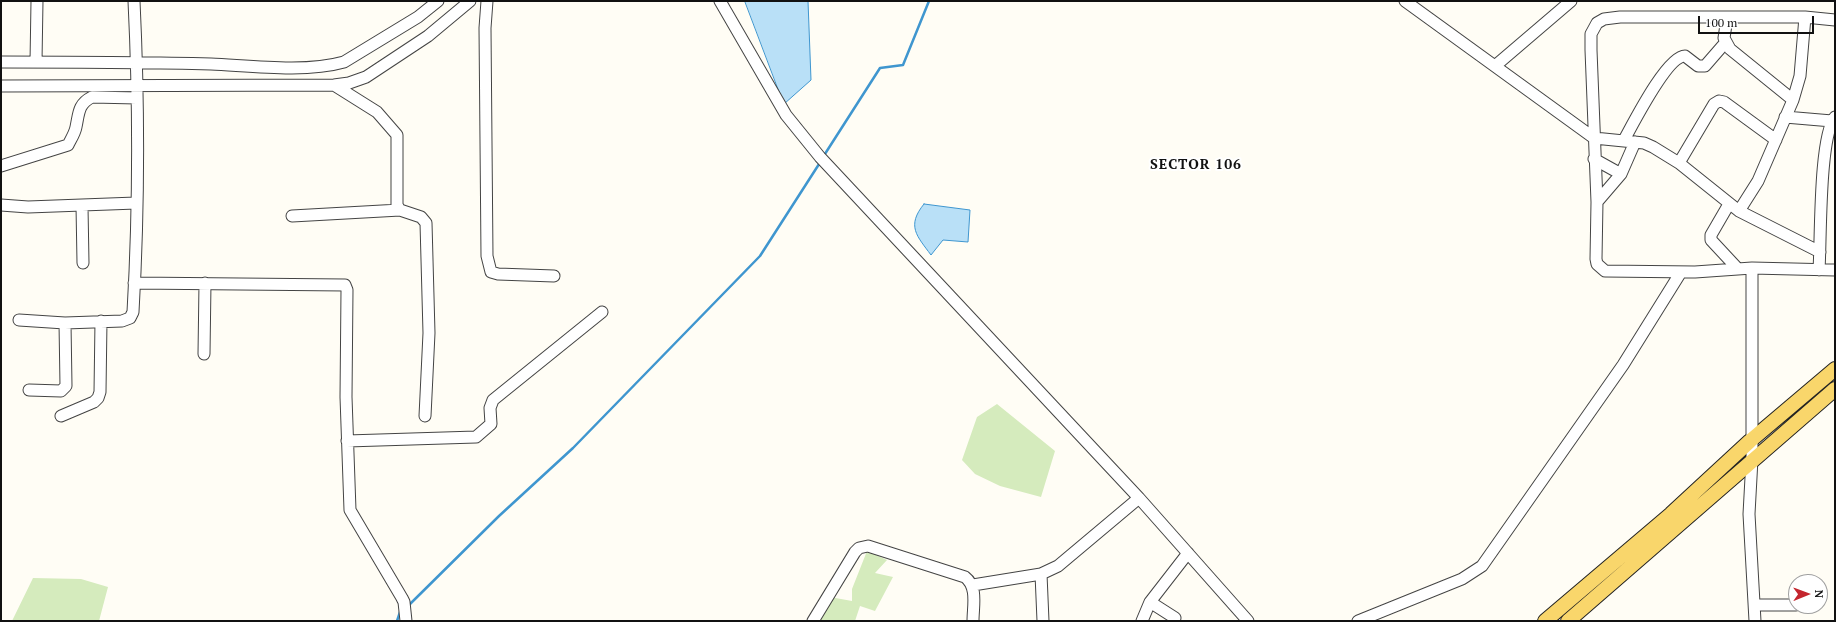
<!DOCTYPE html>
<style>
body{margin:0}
#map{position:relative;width:1836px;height:622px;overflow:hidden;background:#fffdf5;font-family:"PT Serif",serif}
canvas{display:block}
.frame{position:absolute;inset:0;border:2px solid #111;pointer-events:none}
.north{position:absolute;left:1788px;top:574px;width:40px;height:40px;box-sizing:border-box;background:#fff;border:1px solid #a0a0a0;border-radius:50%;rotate:89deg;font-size:11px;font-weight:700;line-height:16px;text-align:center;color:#111}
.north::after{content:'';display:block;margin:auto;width:14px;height:18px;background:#c4262e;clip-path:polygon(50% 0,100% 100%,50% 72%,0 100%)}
.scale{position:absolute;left:1698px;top:16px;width:116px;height:18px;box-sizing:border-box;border:2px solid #111;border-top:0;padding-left:5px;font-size:12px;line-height:14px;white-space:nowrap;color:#111;-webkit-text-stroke:3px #fff;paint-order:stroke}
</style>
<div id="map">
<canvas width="1836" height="622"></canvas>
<div class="frame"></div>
<div class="north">N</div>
<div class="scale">100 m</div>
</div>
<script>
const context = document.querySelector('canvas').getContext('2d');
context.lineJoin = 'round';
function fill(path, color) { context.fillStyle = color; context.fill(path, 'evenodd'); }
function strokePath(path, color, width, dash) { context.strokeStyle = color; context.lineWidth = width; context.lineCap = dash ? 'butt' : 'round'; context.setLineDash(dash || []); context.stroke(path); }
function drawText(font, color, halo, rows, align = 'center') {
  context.font = font + ' "PT Serif",serif'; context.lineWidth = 4; context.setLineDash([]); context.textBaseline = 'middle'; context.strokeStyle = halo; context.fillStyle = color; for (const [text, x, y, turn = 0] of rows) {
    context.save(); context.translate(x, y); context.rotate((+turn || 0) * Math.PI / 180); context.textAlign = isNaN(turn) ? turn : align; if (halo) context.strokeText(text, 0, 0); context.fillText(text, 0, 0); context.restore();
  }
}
const green = new Path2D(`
 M997,404L1055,451L1041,497L1000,486L975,474L962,460L977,417Z
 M867,551L887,560L875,573L893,577L875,611L860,606L855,621H817L830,597L852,601V589Z
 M33,578L81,579L108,587L99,621H12Z`);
const water = new Path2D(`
 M745,1H808L811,80L784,104Z
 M924,204L970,210L968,242L943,240L931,255C917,236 906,226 924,204Z`);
const stream = new Path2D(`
 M823,157L880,68L903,65L929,1
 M409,605L499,516L573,448L760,256L821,161
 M397,621L400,612`);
const minor = new Path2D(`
 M487,1L485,28L487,256L491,272L498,274L554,276
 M720,1L786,115L820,157L1139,498L1248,621
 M1405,1L1594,138L1644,143L1653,147L1679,163L1739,211L1820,252
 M1727,18L1724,38L1730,49L1793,100
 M1835,20L1805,17H1620L1604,19L1597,23L1591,34V50L1597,202L1596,259L1597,264L1605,271L1695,272L1752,268L1835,270
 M1,62C71,62 141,62 211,64C252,66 305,73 344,62L418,17L438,1
 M36,62L37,1
 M1495,66L1571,1
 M334,85L377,112L397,135V205L400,210L421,217L426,223L429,333L425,416
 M1,86L334,85L349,83L366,77L428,36L470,1
 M1785,117L1832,121
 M1624,140C1633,124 1667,56 1685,56L1698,66H1705L1725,43
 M1594,159L1621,174
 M1679,163L1714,104L1719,101L1724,102L1776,140
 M1,166L68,145C71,139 75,133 76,127C79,113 78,104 92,97L137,98
 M1597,202L1621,174L1635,142
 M1729,204L1711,235V240L1738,269
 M1,205L28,207L136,203
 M82,206L83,263
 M1739,211L1758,181L1793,100L1800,76L1805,17
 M292,216L400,210
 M1752,268V459L1749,514L1755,621
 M1819,270C1821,239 1819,137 1835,117
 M134,283L345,285L347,290L346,397L350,510L402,598L404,602L406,621
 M19,320L65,323L122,321L130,318L133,312C139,208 139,105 134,1
 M204,354L205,283
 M29,390L61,391L66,386L65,323
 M61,416L94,402L98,398L100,392L101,321
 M347,441L476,437L491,424L490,408L493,400L602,312
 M1041,574L1043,621
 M973,585L1041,574L1058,566L1139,498
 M1150,602L1175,618
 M1755,605H1796
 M813,621L855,552L859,548L868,546L965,577C978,587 973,606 973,621
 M1142,621L1150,602L1188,553
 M1358,621L1462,579L1482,566L1623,365L1681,272`);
const major = new Path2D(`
 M1545,621L1671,514L1750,441L1835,369
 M1568,621L1835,389`);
const districtNames = [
 ["SECTOR 106",1196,165]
];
fill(green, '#d5ebbd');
fill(water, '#b9e0f7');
strokePath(water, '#3f96cf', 1);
strokePath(stream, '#3f96cf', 2.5);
strokePath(minor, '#444', 13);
strokePath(major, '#222', 16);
strokePath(minor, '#fff', 11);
strokePath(major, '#f9d66b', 14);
context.letterSpacing = '1px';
drawText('bold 14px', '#111', '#fff', districtNames);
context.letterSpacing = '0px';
</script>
